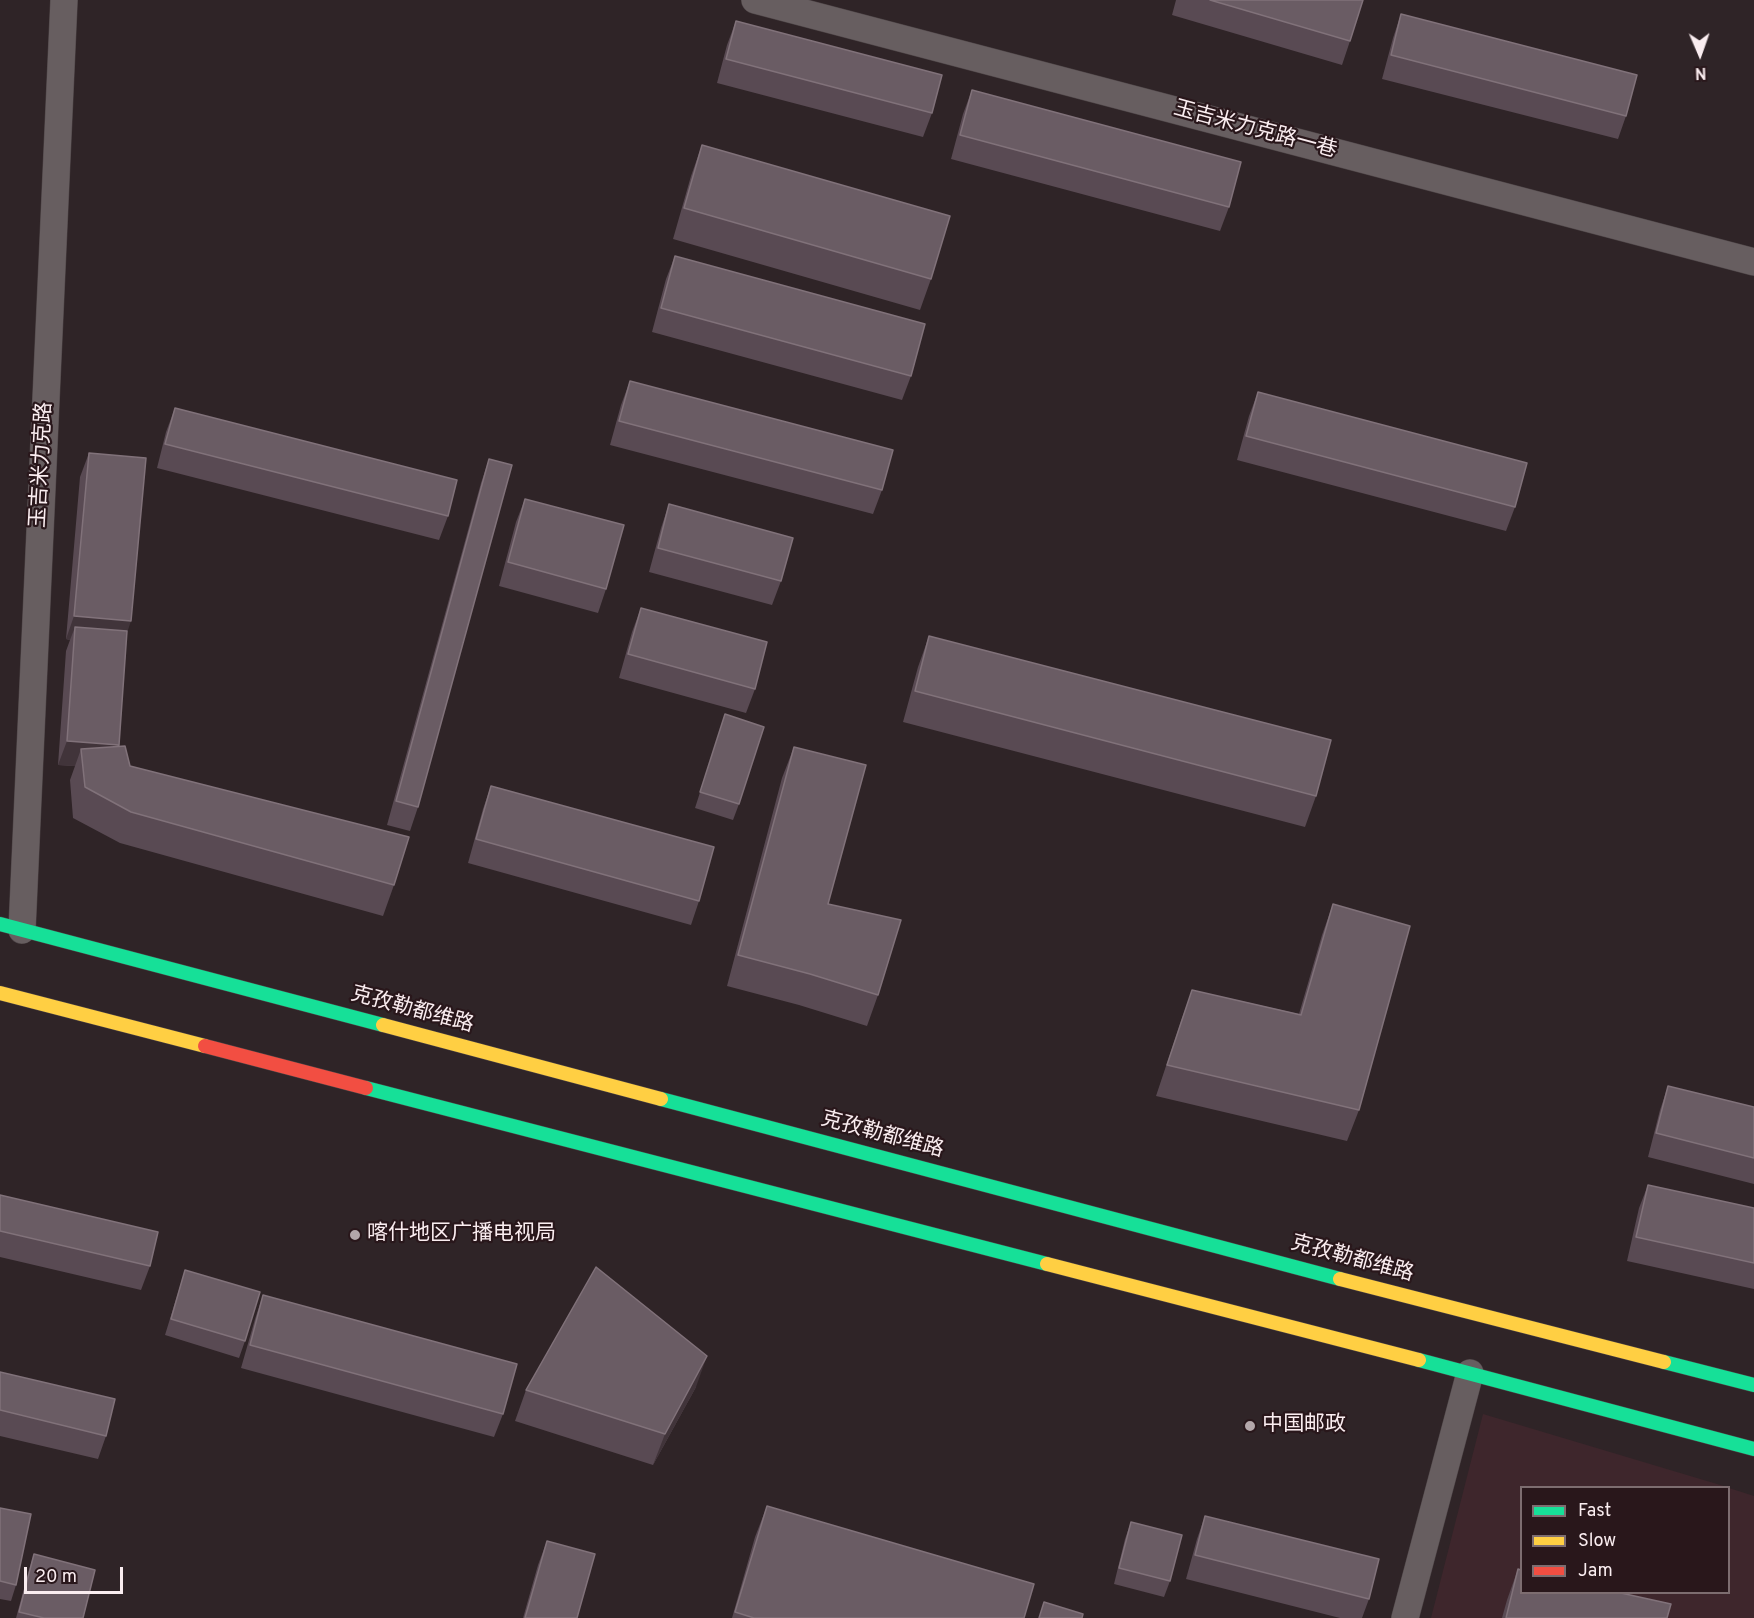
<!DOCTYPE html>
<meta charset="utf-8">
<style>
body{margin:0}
#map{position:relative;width:1754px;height:1618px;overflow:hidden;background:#2f2427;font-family:Overpass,sans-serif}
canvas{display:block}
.legend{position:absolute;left:1520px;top:1486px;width:210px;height:108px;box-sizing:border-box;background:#29171b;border:2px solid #7d6d70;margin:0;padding:8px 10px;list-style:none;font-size:18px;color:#faedf0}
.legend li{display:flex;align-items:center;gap:12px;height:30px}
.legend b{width:30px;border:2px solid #7d6d70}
.north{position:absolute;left:1670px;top:24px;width:60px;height:60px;-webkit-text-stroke:4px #29171b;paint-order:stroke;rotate:178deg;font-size:16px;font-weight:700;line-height:24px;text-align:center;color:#faedf0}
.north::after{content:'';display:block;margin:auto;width:21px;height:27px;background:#faedf0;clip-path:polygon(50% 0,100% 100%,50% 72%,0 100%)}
.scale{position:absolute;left:24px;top:1567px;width:99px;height:27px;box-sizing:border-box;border:3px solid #faedf0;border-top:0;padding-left:8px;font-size:18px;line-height:21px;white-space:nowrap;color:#faedf0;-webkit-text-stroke:4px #29171b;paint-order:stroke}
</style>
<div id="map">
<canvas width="1754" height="1618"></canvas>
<ul class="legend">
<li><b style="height:8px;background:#16e098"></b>Fast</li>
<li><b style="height:8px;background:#ffcf43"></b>Slow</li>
<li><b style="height:8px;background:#f24e42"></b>Jam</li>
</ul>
<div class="north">N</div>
<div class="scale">20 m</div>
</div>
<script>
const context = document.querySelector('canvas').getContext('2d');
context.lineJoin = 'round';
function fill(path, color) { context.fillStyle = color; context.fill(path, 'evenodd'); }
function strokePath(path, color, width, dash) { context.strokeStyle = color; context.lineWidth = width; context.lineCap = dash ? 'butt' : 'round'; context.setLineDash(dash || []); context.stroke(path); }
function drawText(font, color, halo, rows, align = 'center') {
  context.font = font + ' Overpass,"Noto Sans SC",sans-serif'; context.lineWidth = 4.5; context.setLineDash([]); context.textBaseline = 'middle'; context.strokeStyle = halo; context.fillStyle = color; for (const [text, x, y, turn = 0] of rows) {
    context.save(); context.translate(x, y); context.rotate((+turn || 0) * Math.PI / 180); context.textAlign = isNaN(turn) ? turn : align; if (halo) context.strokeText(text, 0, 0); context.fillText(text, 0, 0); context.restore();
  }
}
const built = new Path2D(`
 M1483,1414L1727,1487L1522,1488V1592H1728L1729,1488L1754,1496V1618H1431Z`);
const street = new Path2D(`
 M755,0L1754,262
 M22,930L64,0
 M1405,1618L1470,1373`);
const fast = new Path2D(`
 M0,924L383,1025
 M366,1088L1047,1264
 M661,1099L1340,1279
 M1419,1360L1754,1449
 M1664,1362L1754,1385`);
const slow = new Path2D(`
 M0,993L205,1046
 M383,1025L661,1099
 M1047,1264L1419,1360
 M1340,1279L1664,1362`);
const jam = new Path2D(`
 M205,1046L366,1088`);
const wall = new Path2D(`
 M1176,0H1363L1350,41L1342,65L1172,15Z
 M1401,14L1626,116L1618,139L1382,79L1393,38Z
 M736,21L932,113L923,137L717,83L727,45Z
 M972,90L1229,207L1220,231L951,159L963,114Z
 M702,145L931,279L920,310L673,239L691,176Z
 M675,256L911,376L902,400L652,332L666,279Z
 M630,381L882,490L873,514L610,445L621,405Z
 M1258,392L1515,507L1506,531L1237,460L1249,416Z
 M175,408L448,516L439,540L157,468L166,432Z
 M89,453L127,633L119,746L130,766L394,885L383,916L120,843L73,818L70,780L75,766L58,765L66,651L70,640L66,639L80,477Z
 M489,459L418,807L410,831L387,825L481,483Z
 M525,499L606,589L598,613L499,586L516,522Z
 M669,504L781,581L772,605L649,572L661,528Z
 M641,608L755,689L746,713L619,678L632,632Z
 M929,636L1316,796L1305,827L903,722L918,667Z
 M725,714L739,804L733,820L695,808Z
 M794,747L828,904L878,995L867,1026L799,1005L727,986L782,778Z
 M491,786L699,901L691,925L468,863L483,809Z
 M1333,904L1359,1110L1347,1141L1156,1096L1181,1021L1192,990L1299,1014L1322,935Z
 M1668,1086L1754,1107V1184L1648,1157L1660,1110Z
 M1648,1185L1754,1208V1289L1627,1261L1639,1208Z
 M0,1195L150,1266L141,1290L0,1257Z
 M185,1270L245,1341L239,1358L165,1335Z
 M263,1295L503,1414L494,1437L241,1368L255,1319Z
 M0,1372L106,1436L98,1459L0,1436Z
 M696,1387L653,1465L515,1421L526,1390Z
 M767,1506L1024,1618H732L755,1537Z
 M0,1508L16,1585L11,1601L0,1599Z
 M1205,1516L1369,1599L1362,1618H1340L1186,1579L1197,1539Z
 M1131,1522L1170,1581L1164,1597L1114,1584L1125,1539Z
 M547,1541L577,1618H523L538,1565Z
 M34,1554L83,1618H16L29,1570Z
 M1518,1569L1667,1618H1502L1507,1600Z`);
const shadedWall = new Path2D(`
 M74,616L131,621L123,645L75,627L70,640L66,639Z
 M67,741L119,745L111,769L81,749L75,766L58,765Z
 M707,1356L696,1387L653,1465L665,1434Z`);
const building = new Path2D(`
 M1210,0H1363L1350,41Z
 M1401,14L1637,75L1626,116L1391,55Z
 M736,21L942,75L932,113L726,59Z
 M972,90L1241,162L1229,207L960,135Z
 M702,145L950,216L931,279L684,208Z
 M675,256L925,324L911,376L661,308Z
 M630,381L893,450L882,490L619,421Z
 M1258,392L1527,463L1515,507L1246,436Z
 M175,408L457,480L448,516L165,444Z
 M89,453L146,458L131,621L74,616Z
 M489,459L512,465L418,807L396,801Z
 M525,499L624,525L606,589L508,562Z
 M669,504L793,538L781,581L658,548Z
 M641,608L767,642L755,689L628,654Z
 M75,627L127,631L119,745L67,741Z
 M929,636L1331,740L1316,796L915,691Z
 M725,714L764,727L739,804L700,792Z
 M125,746L130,766L409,837L394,885L131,812L85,787L81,749Z
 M794,747L866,765L828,904L901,920L878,995L810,974L738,955Z
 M491,786L714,847L699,901L476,839Z
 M1333,904L1410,926L1359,1110L1167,1065L1192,990L1301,1015Z
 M1668,1086L1754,1107V1158L1656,1133Z
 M1648,1185L1754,1208V1263L1636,1237Z
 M0,1195L158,1232L150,1266L0,1231Z
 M596,1267L707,1356L665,1434L526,1390Z
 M185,1270L260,1292L245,1341L171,1319Z
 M263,1295L517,1364L503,1414L250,1345Z
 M0,1372L115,1399L106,1436L0,1410Z
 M767,1506L1034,1584L1024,1618H754L735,1612Z
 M0,1508L31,1514L16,1585L0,1581Z
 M1205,1516L1379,1559L1369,1599L1195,1555Z
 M1131,1522L1182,1535L1170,1581L1119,1568Z
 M547,1541L595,1554L577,1618H525Z
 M34,1554L95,1570L83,1618H44L19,1612Z
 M1518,1569L1521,1570V1593H1621L1671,1604L1667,1618H1506Z
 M1044,1602L1083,1614L1082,1618H1039Z`);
const markers = [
 [355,1235,6,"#b3a7aa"],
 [1250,1426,6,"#b3a7aa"]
];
const streetNames = [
 ["玉吉米力克路一巷",1255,131,15],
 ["玉吉米力克路",43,465,-87],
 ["克孜勒都维路",412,1011,15],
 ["克孜勒都维路",882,1136,15],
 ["克孜勒都维路",1352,1260,15]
];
const poiNames = [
 ["喀什地区广播电视局",367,1235],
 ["中国邮政",1262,1426]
];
fill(built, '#3e262c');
strokePath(street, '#4c4345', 28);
strokePath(fast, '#4c4345', 15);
strokePath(slow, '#4c4345', 15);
strokePath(jam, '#4c4345', 15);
strokePath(street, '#675e60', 27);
strokePath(fast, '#16e098', 14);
strokePath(slow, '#ffcf43', 14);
strokePath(jam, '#f24e42', 14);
fill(wall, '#594a53');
fill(shadedWall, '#41343a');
fill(building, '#6a5c64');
strokePath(building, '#81727a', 1.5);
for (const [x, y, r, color] of markers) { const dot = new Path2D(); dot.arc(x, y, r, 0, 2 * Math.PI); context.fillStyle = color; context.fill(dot); strokePath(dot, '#29171b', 2); }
drawText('21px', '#faedf0', '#29171b', streetNames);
drawText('21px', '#faedf0', '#29171b', poiNames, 'left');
</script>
